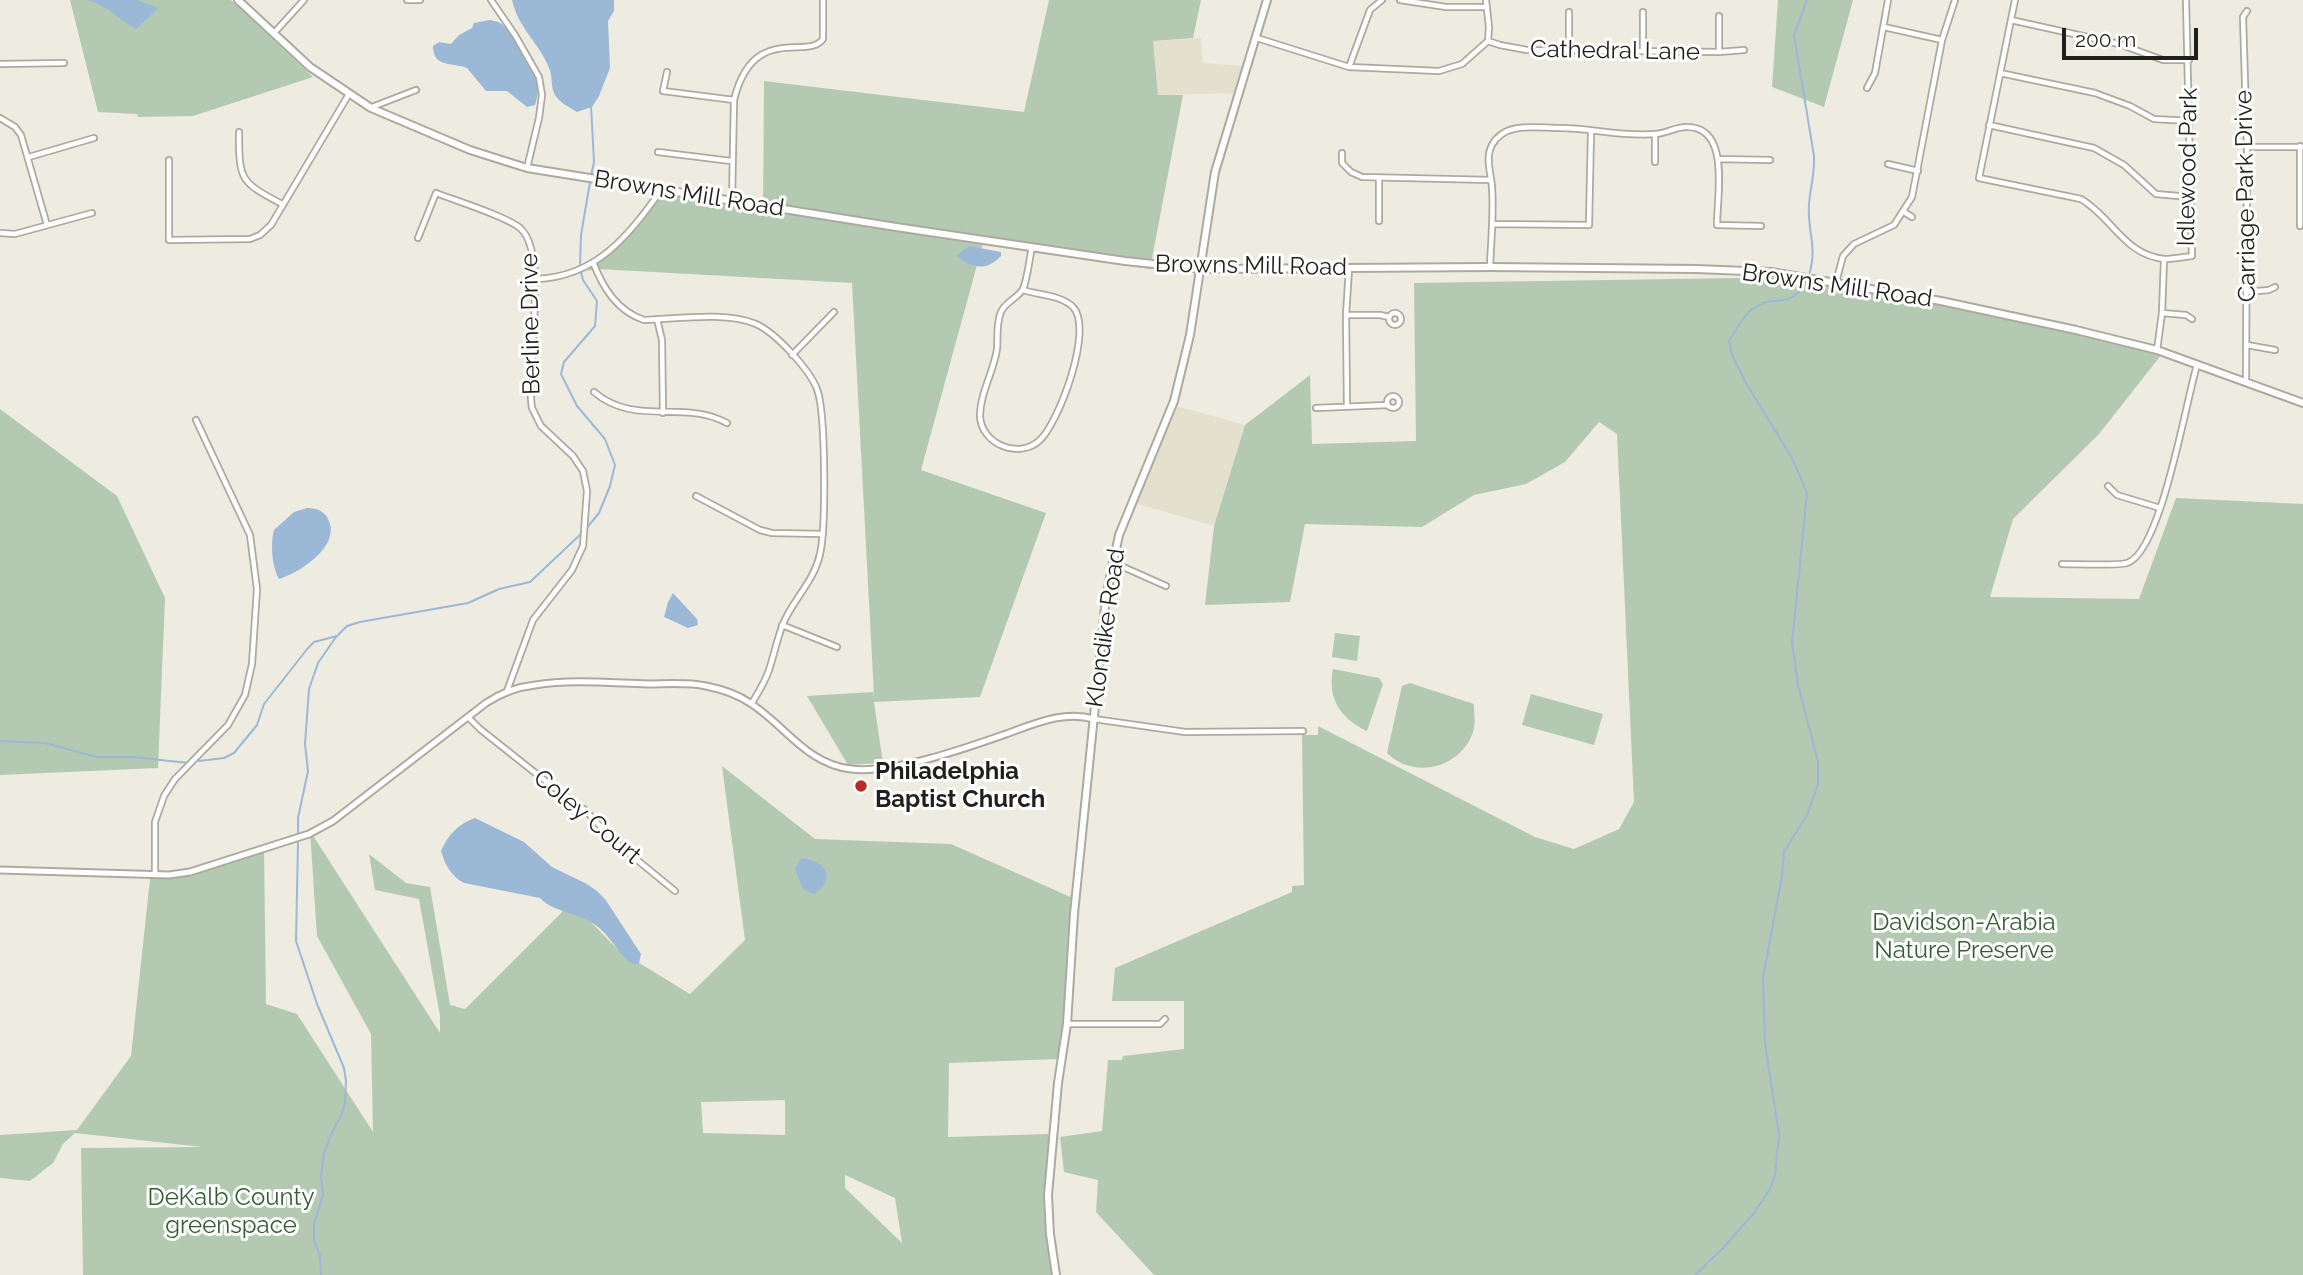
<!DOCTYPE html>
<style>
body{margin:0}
#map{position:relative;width:2303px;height:1275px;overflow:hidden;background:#eeece0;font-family:Raleway,sans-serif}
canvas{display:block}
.scale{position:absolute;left:2062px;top:28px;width:136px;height:32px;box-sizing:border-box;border:4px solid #1f1f1b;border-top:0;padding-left:9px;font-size:21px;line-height:24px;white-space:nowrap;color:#1f1f1b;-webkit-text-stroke:5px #fff;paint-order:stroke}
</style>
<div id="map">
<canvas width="2303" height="1275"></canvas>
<div class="scale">200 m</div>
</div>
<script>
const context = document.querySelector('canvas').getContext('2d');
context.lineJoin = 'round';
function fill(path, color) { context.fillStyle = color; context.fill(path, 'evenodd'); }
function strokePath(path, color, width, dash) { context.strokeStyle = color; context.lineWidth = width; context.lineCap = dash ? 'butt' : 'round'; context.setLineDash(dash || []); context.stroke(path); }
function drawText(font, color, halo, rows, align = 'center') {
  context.font = font + ' Raleway,sans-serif'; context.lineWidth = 6; context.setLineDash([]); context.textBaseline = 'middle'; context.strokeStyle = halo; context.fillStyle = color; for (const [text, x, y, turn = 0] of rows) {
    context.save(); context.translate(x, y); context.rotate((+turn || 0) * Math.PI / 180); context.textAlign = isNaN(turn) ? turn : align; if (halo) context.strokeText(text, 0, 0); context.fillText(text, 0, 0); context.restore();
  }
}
const built = new Path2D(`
 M1201,38L1203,63L1246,66L1241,93L1158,95L1153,41Z
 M1176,406L1245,425L1214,526L1131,502L1148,458Z`);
const green = new Path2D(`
 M70,0H231L313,77L193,116L138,117L137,114L98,112Z
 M1049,0H1201L1193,38L1153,41L1158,95H1183L1150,269L983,243L921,470L1046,513L980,697L874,702L883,763L848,765L807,696L873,692L874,696L852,283L598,269L587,271L636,229L665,192L763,212L764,81L1024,112Z
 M1778,0H1853L1824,107L1772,87Z
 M1801,277L1917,298L2162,354L2099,434L2013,519L1990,597L2139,599L2176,498L2303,504V1275H1154L1096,1212L1098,1180L1064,1172L1060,1137L1102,1131L1108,1060H1122L1123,1056L1184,1049V1001H1112L1115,968L1292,892V886L1304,885L1302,735H1318V726L1535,837L1574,849L1619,829L1634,802L1617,434L1599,422L1565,462L1526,484L1474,495L1422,527L1305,524L1290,602L1205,605L1214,526L1245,425L1310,375L1312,444L1416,441L1414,283Z
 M0,409L117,496L165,598L158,768L0,775Z
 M1335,633L1360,636L1357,661L1332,657Z
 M1333,669L1379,678L1383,684L1367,731C1341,719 1327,699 1333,669Z
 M1410,683L1474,704C1474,713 1476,723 1473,732C1461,768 1414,780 1387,753L1402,686Z
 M1531,694L1603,714L1594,745L1522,725Z
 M722,766L815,839L951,844L1075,899L1060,1059L949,1063L948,1137L1048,1134L1050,1244L1057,1275H83L81,1148L202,1147L75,1133L63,1144L53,1163L30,1181L0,1178V1135L77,1130L131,1056L150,879L185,874L264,849L266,1004L297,1014L373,1132L371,1034L317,936L310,831L440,1033V1016L419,899L375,890L369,854L406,883L430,887L450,1005L465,1009L564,910L589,920L618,950L690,994L745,940ZM785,1100V1135L703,1133L701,1102ZM845,1175L895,1198L902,1243L845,1188Z`);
const water = new Path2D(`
 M86,0H137L156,7L157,10L136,29C118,20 107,4 86,0Z
 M512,0H614V11L608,21L610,68L599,96L592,107L577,112C569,107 560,103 555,95C550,86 553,76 549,68C539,42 519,30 512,0Z
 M490,20C490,20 500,22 500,23C513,30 532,64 536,78C539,87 538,96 535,105L527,107L507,91H486L467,68C452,62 433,68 433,46L439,42L451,44L459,35L472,28L474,23Z
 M969,246L1001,252V256C986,272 972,268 956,256Z
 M307,508C317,508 325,511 329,521C340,547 299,573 279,579C272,567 270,544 274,530L294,512Z
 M673,593L697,619L698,625L688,628L664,617L668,602Z
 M475,818L524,842L552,867L587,884L597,891L605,899L641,954L639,963L633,964C617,954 610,934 594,924C578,913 553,912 540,898L464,883C451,876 445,865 441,851C448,835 458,824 475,818Z
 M803,858C827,862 837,878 814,894L803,889L795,870L799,861Z`);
const stream = new Path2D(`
 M1807,0L1794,35L1814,156C1815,174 1810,188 1809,205C1807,232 1818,246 1809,275
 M591,176L594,162L591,105
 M580,266L581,235L590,182
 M581,272L583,280L597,301L595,326L564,362L561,374L577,406L605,439L615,465L610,486L599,513L586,529
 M0,741L45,743L97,757H132L189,763
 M199,761L224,758L234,753L257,725L264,704L308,648L314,642L337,636L347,626L360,622L468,603L499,589L530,582L582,533
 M298,833V818L308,771L305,744L309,689L318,663L336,637
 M298,842L296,941L317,1004L344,1068L346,1081L345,1103L341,1116L333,1130L324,1154L321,1176L323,1195L314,1224V1240L320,1256L321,1275
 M1695,1275L1723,1248L1754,1213L1770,1189L1775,1175L1779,1135L1765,1043L1763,977L1782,876L1784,852L1807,815L1818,785V761L1798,685L1792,643L1807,493L1792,458L1746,383L1732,355L1729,341C1735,331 1742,318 1751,310C1774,291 1788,313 1807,281`);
const minor = new Path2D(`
 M407,0H420
 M491,0L515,35L539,77L542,95L539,118L527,168
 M1400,0L1446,7H1487
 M2015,0L1979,178L2081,199C2112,217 2125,256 2165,259C2173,259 2183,257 2192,256L2186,0
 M1643,12V51
 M2011,20L2119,44L2163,60H2189
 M1884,27L1942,40
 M274,33L304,0
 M1257,38L1349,67L1439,71L1462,64L1488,41L1489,27L1486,0
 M1488,41L1500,45L1527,50L1719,52L1744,50
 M1569,50V12
 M1719,52V16
 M0,64L64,63
 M1349,67L1370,10L1382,0
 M667,72L663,91L734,100
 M2000,73L2095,93L2130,106L2154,119L2190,121
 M1867,88L1875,73L1888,0
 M372,107L416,90
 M0,118L15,127L21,135L47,225
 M1989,125L2094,148L2124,165L2156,194L2190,197
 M239,132C239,180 240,182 282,204
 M1655,135V162
 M2247,147H2302
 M658,152L731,161
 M1342,153V163L1351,172L1362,177L1491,180
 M29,157L94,138
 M1718,159L1770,160
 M169,160V240L250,239L260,235L271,225L349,94
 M1888,164L1918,171
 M732,201L734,100C753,22 808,61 823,39V0
 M1904,212L1912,217
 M1379,221V178
 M1492,224L1589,225L1591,132
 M2300,226V146
 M0,233L15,234L92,213
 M418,238L436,193C454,200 508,217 520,228C550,254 525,367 532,408L541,426L573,456L583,471L587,491L583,546L572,570L533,620L507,691
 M593,262C603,288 617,311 644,320C677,319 726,311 756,324C776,333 809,369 817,389C826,413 826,528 820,554C814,582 793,599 783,624C777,639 774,655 769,670C765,682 758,693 752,703
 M1490,267C1491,240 1494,213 1492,187C1491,173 1485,158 1492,145C1505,121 1536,128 1560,128C1591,128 1622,137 1655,134C1665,134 1675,127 1686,127C1731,126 1717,195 1717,225L1761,226
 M536,279C597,277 629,235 662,189
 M1836,282L1843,256L1854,244L1894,225L1912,197L1942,40L1955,0
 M1023,290C1038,295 1061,295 1073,307C1094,329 1059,422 1040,440C1019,460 981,444 980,416C980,393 994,371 997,349C998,337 996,323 1001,312C1005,302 1018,298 1023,289C1028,277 1029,260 1032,247
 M2246,292L2269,290L2275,287
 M1389 319a6 6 0 1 1 12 0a6 6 0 1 1-12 0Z
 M2162,313L2186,315L2192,319
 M1346,315H1380L1389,317
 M657,319L662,340L663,413
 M2247,345L2275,350
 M2157,350L2162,313L2164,259
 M792,355L834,312
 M2246,381L2247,147L2243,17L2247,11
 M594,392C635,427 683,399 727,423
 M1387 402a6 6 0 1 1 12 0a6 6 0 1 1-12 0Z
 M1347,406L1346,315L1349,269
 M1316,408L1387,405
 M2108,486L2117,495L2160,508
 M696,496L760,530L772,533L823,534
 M1112,562L1166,586
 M2062,564C2076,564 2116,566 2127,563C2161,553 2186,401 2197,365
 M782,625L837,647
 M468,717L480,729L553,787L585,810L614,841L675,891
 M1094,719L1185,732L1303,731
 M155,875V822L164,796L175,779L228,725L245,695L252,664L257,589L250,535L196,420
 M1067,1024H1160L1165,1019`);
const tertiary = new Path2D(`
 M0,870L169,875L190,872L309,834L333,821L486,703C501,693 517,687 535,685C571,679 611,683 647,684C666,684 687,682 706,686C721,689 737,694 750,703C785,725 806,764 851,769C893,774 966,748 1006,734C1034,724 1064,710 1094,719`);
const secondary = new Path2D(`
 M238,0L310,67L371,108L470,150L527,168L896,227L1125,261L1201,269L1490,267L1696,269L1771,272L1941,301L2076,330L2157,350L2303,403
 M1056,1275L1050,1234L1048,1195L1058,1083L1067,1024L1074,914L1106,597L1119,535L1174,401L1190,335L1215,172L1267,0`);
const markers = [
 [861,786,7,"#ba2b26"]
];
const streetNames = [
 ["Cathedral Lane",1615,51,1],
 ["Idlewood Park",2188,167,-89],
 ["Browns Mill Road",689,194,9],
 ["Carriage Park Drive",2246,196,-91],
 ["Browns Mill Road",1251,266,1],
 ["Browns Mill Road",1837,286,8],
 ["Berline Drive",531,324,-91],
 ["Klondike Road",1106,628,-82],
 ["Coley Court",587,817,40]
];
const poiNames = [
 ["Philadelphia",875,772],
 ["Baptist Church",875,800]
];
const parkNames = [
 ["Davidson-Arabia",1964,923],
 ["Nature Preserve",1964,951],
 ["DeKalb County",231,1198],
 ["greenspace",231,1226]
];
fill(built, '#e3e0cd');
fill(green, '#b4c9b2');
fill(water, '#9cb8d7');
strokePath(stream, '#9cb8d7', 2);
strokePath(minor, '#acaa9f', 8);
strokePath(tertiary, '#acaa9f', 9);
strokePath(secondary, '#acaa9f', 10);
strokePath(minor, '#fff', 4.5);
strokePath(tertiary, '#fff', 5);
strokePath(secondary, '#fff', 6);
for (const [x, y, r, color] of markers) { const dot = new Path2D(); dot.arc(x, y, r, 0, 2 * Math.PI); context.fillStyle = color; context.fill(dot); strokePath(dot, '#fff', 2.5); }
drawText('24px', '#1f1f1b', '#fff', streetNames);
drawText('bold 24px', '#1f1f1b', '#fff', poiNames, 'left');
drawText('24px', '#335d31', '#fff', parkNames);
</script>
